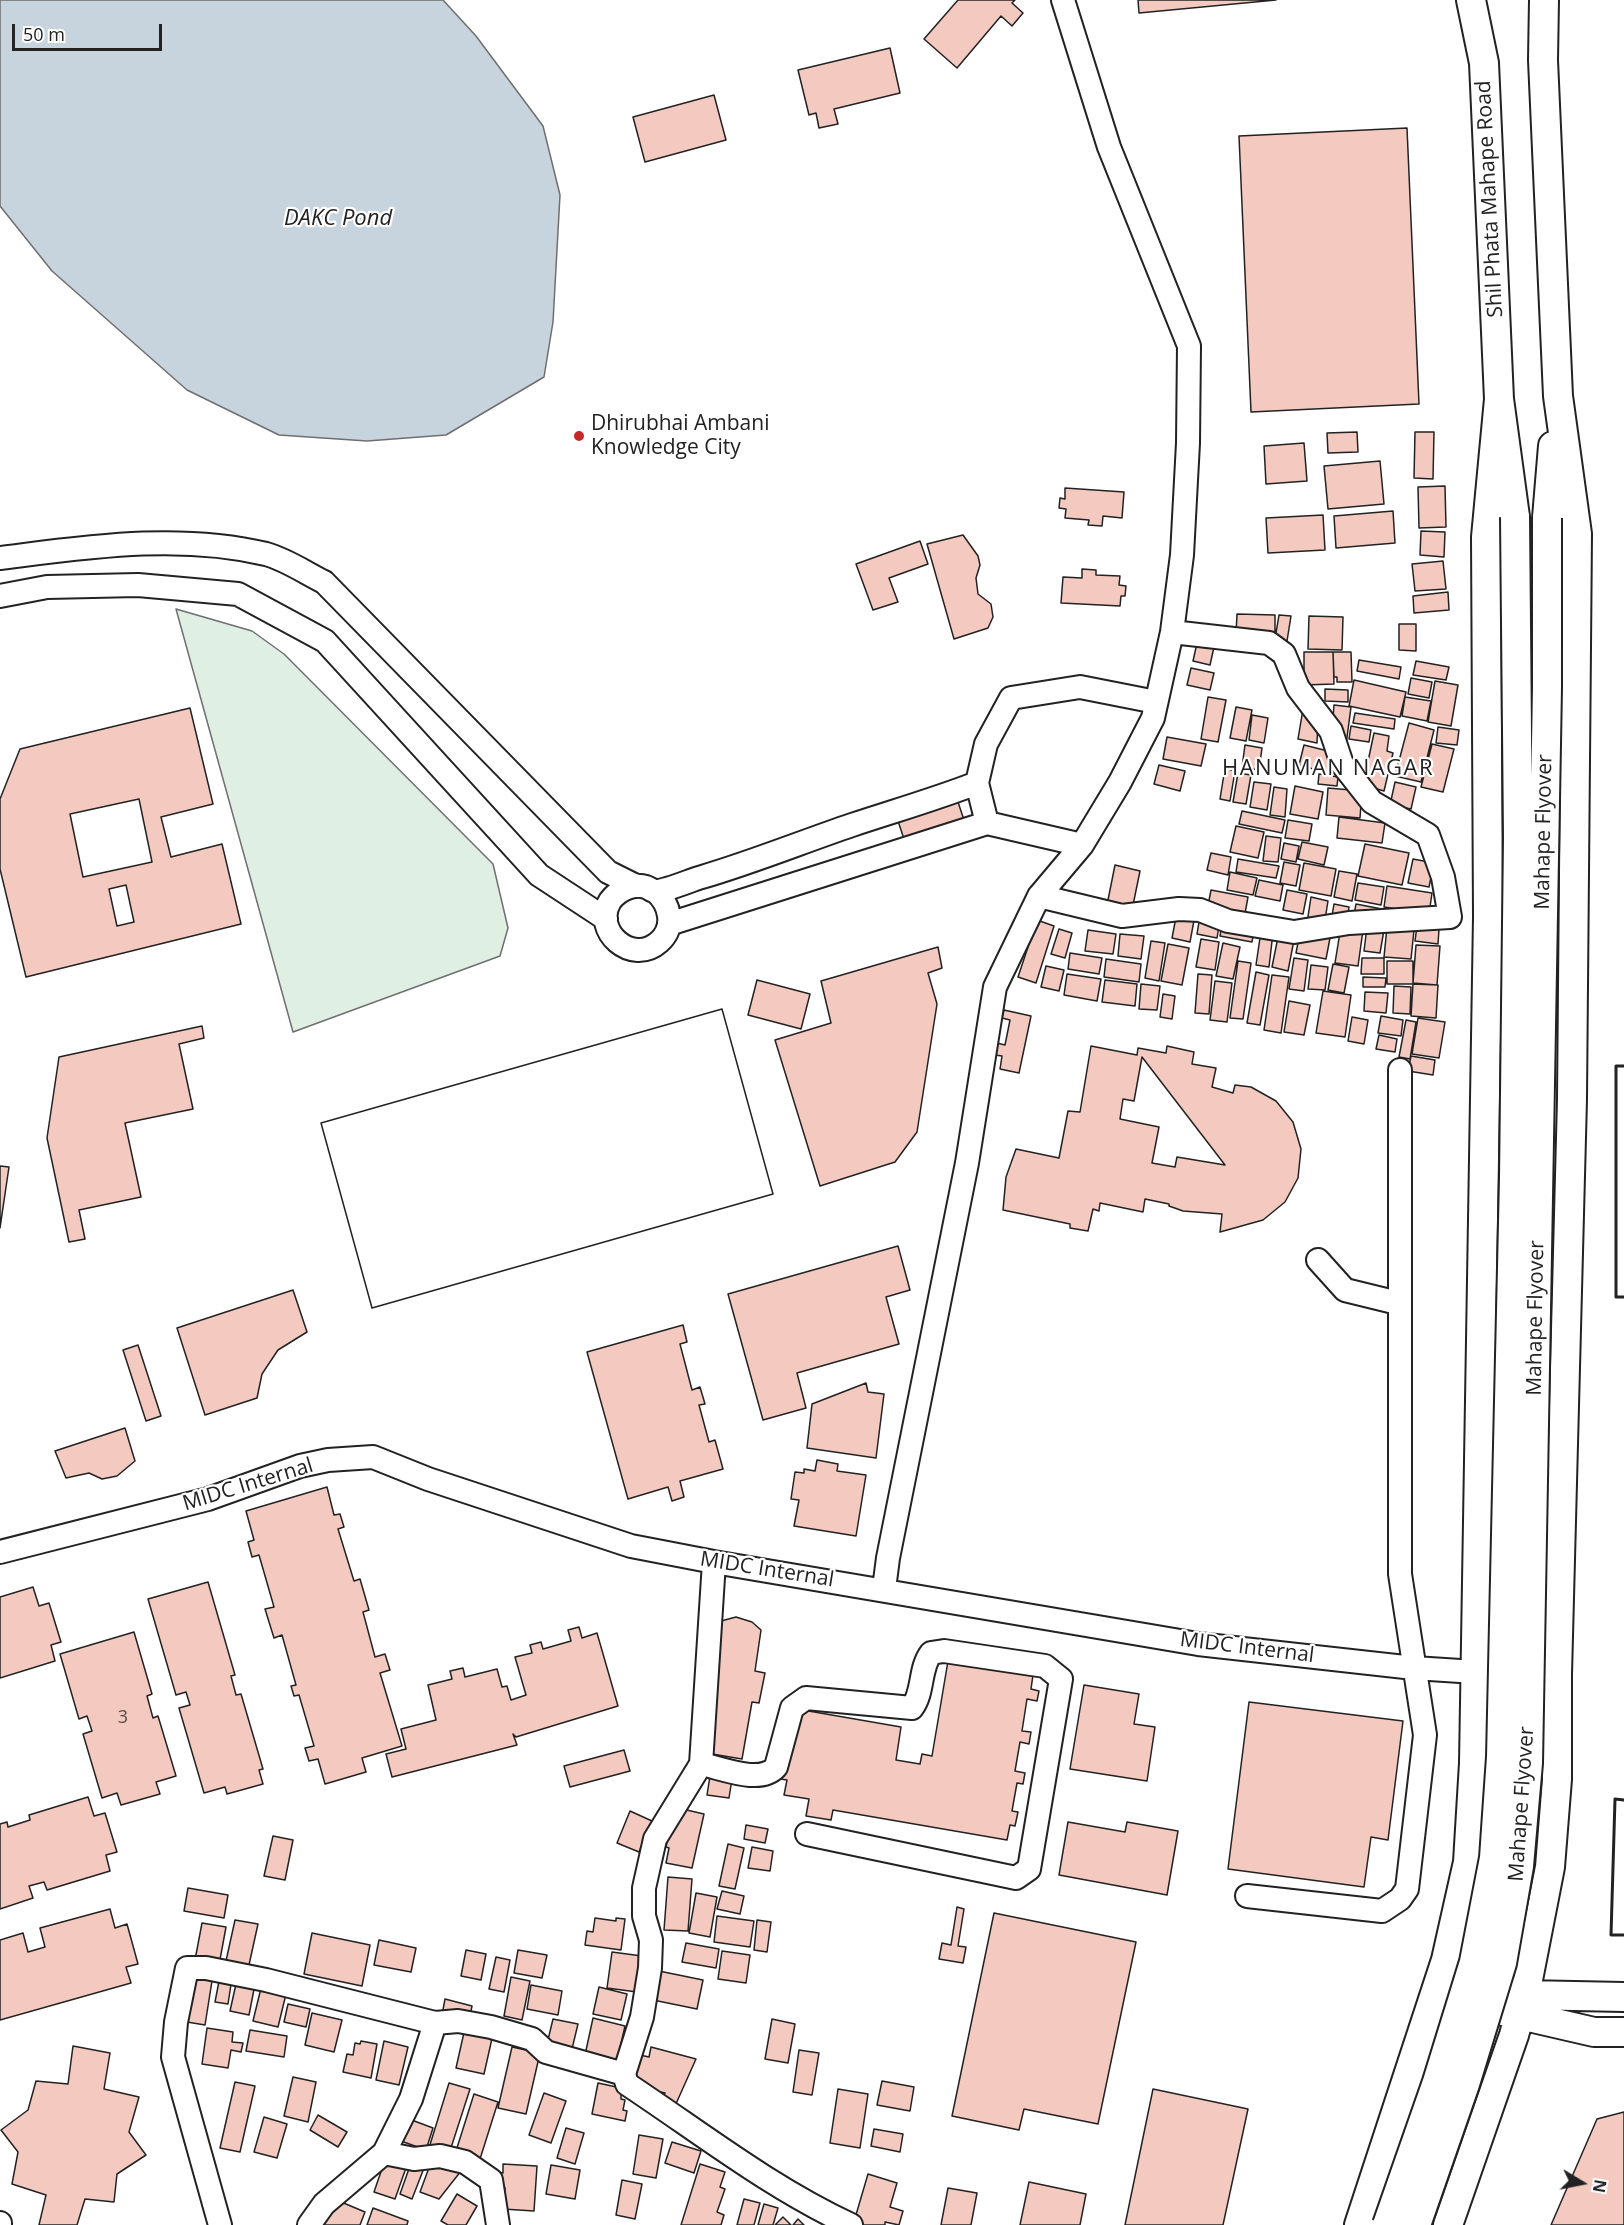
<!DOCTYPE html>
<style>
body{margin:0}
#map{position:relative;width:1624px;height:2225px;overflow:hidden;background:#fff;font-family:"Open Sans",sans-serif}
canvas{display:block}
.north{position:absolute;left:1552px;top:2153px;width:60px;height:60px;-webkit-text-stroke:4px #fff;paint-order:stroke;rotate:100deg;font-size:16px;font-weight:700;line-height:24px;text-align:center;color:#222}
.north::after{content:'';display:block;margin:auto;width:21px;height:27px;background:#222;clip-path:polygon(50% 0,100% 100%,50% 72%,0 100%)}
.scale{position:absolute;left:12px;top:24px;width:150px;height:27px;box-sizing:border-box;border:3px solid #222;border-top:0;padding-left:8px;font-size:18px;line-height:21px;white-space:nowrap;color:#222;-webkit-text-stroke:4px #fff;paint-order:stroke}
</style>
<div id="map">
<canvas width="1624" height="2225"></canvas>
<div class="north">N</div>
<div class="scale">50 m</div>
</div>
<script>
const context = document.querySelector('canvas').getContext('2d');
context.lineJoin = 'round';
function fill(path, color) { context.fillStyle = color; context.fill(path, 'evenodd'); }
function strokePath(path, color, width, dash) { context.strokeStyle = color; context.lineWidth = width; context.lineCap = dash ? 'butt' : 'round'; context.setLineDash(dash || []); context.stroke(path); }
function drawText(font, color, halo, rows, align = 'center') {
  context.font = font + ' "Open Sans",sans-serif'; context.lineWidth = 4.5; context.setLineDash([]); context.textBaseline = 'middle'; context.strokeStyle = halo; context.fillStyle = color; for (const [text, x, y, turn = 0] of rows) {
    context.save(); context.translate(x, y); context.rotate((+turn || 0) * Math.PI / 180); context.textAlign = isNaN(turn) ? turn : align; if (halo) context.strokeText(text, 0, 0); context.fillText(text, 0, 0); context.restore();
  }
}
const green = new Path2D(`
 M176,609L252,631L284,654L493,864L508,928L500,956L293,1032Z`);
const water = new Path2D(`
 M0,0H443L476,36L543,126L560,195L553,322L544,377L446,435L367,441L279,435L187,390L52,271L0,206Z`);
const building = new Path2D(`
 M958,0H1015L1012,3L1023,13L1012,26L1001,16L957,68L924,39Z
 M1138,0H1276L1139,13Z
 M890,48L900,93L834,109L838,124L819,128L816,113L809,115L798,70Z
 M714,95L726,140L645,162L633,117Z
 M1407,128L1419,404L1251,412L1239,136Z
 M1357,432L1358,452L1328,453L1327,433Z
 M1415,432H1434L1433,479L1414,478Z
 M1304,443L1307,481L1266,484L1264,446Z
 M1380,461L1384,504L1328,509L1324,466Z
 M1445,486L1446,527L1419,528L1418,487Z
 M1065,488L1124,492L1122,518L1103,516L1102,526L1088,525L1089,520L1065,518L1066,509L1059,508L1060,498L1065,499Z
 M1393,511L1395,543L1336,548L1334,516Z
 M1323,515L1325,550L1268,553L1266,518Z
 M1421,531L1445,532L1444,557L1420,555Z
 M963,535L978,556L980,565L976,578L978,594L991,604L993,617L988,628L954,639L927,544Z
 M920,541L928,564L889,578L898,602L873,610L856,564Z
 M1443,561L1446,589L1415,591L1412,564Z
 M1082,569L1096,570V575L1120,576L1119,585L1126,586L1125,596H1121L1120,606L1061,603L1063,577L1082,578Z
 M1448,592L1449,610L1414,613L1413,596Z
 M1237,614L1275,615V635L1236,634Z
 M1279,615L1291,616L1287,641L1275,639Z
 M1309,616L1343,617L1342,650L1308,649Z
 M1399,624H1416V651L1399,650Z
 M1197,643L1214,647L1210,665L1193,661Z
 M1304,652H1333L1334,684L1304,685Z
 M1333,652H1351L1352,682H1337V677H1334Z
 M1359,660L1401,667L1399,679L1357,671Z
 M1416,661L1449,667L1446,680L1413,675Z
 M1191,668L1214,673L1210,690L1187,685Z
 M1411,678L1432,682L1429,698L1408,694Z
 M1354,680L1406,692L1400,717L1349,706Z
 M1435,681L1458,685L1451,726L1428,722Z
 M1325,689L1348,690V702L1325,701Z
 M1208,697L1226,700L1218,742L1201,739Z
 M1405,697L1431,701L1427,721L1402,716Z
 M1334,705L1351,707L1346,745L1333,718Z
 M1236,707L1252,710L1246,741L1230,738Z
 M190,708L213,804L161,817L171,857L222,844L241,924L26,977L0,869V799L20,749ZM139,799L152,862L83,877L70,814ZM126,885L134,922L117,926L109,889Z
 M1303,709L1318,719L1317,743L1298,739Z
 M1355,713L1395,719L1394,729L1353,723Z
 M1252,715L1268,718L1264,743L1249,740Z
 M1409,723L1434,730L1421,782L1395,776Z
 M1351,726L1371,730L1369,742L1349,739Z
 M1438,727L1459,730L1457,745L1436,743Z
 M1374,733L1389,736L1387,751L1393,753L1384,791L1363,785Z
 M1167,737L1206,744L1201,766L1163,759Z
 M1432,744L1454,749L1443,792L1421,787Z
 M1245,745L1262,748L1259,770L1242,767Z
 M1304,745L1336,753L1331,774L1299,765Z
 M1159,765L1185,771L1180,791L1154,784Z
 M1225,768L1235,771L1230,801L1220,799Z
 M1238,773L1251,775L1246,804L1233,802Z
 M1319,774L1338,777L1337,786L1318,784Z
 M1254,782L1271,784L1267,810L1250,807Z
 M1395,782L1416,787L1411,809L1390,805Z
 M1295,786L1323,792L1318,819L1290,814Z
 M1274,787L1287,789L1285,817L1270,815Z
 M1328,788L1362,791L1360,818L1326,815Z
 M958,802L965,823L905,842L898,821Z
 M1242,811L1285,820L1282,833L1239,824Z
 M1339,817L1385,823L1382,843L1337,838Z
 M1288,820L1312,824L1309,841L1285,838Z
 M1236,826L1264,832L1258,858L1230,852Z
 M1266,836L1281,838L1278,862L1263,861Z
 M1302,842L1328,847L1324,865L1298,859Z
 M1284,843L1299,846L1296,862L1281,859Z
 M1365,844L1409,853L1402,885L1358,876Z
 M1211,853L1231,857L1228,875L1207,870Z
 M1238,859L1279,866L1276,878L1236,872Z
 M1413,859L1434,863L1429,887L1408,883Z
 M1284,862L1300,865L1296,886L1280,883Z
 M1304,863L1336,869L1331,896L1299,890Z
 M1115,865L1140,871L1131,915L1106,910Z
 M1339,871L1357,874L1352,901L1334,897Z
 M1230,872L1257,878L1253,895L1227,890Z
 M1259,880L1283,885L1280,901L1255,896Z
 M1358,883L1384,887L1381,905L1355,900Z
 M1387,886L1432,893L1429,914L1384,907Z
 M1211,890L1248,897L1244,919L1207,911Z
 M1287,890L1307,894L1303,914L1283,910Z
 M1311,897L1328,901L1324,926L1307,923Z
 M1334,904L1349,907L1347,920L1332,916Z
 M1356,904L1382,909L1379,920L1354,915Z
 M1177,912L1195,915L1190,942L1172,938Z
 M1200,916L1220,920L1217,938L1197,934Z
 M1037,920L1054,926L1036,983L1018,977Z
 M1222,925L1254,930L1252,942L1220,936Z
 M1341,926L1363,930L1358,966L1335,963Z
 M1417,926L1439,929L1438,944L1415,941Z
 M1367,927L1384,930L1380,953L1364,951Z
 M1387,927L1414,930L1411,959L1384,957Z
 M1059,929L1072,933L1065,958L1051,954Z
 M1088,930L1116,934L1113,954L1085,951Z
 M1261,931L1273,933L1269,967L1256,965Z
 M1300,932L1330,938L1326,959L1296,953Z
 M1120,934L1144,936L1141,959L1118,956Z
 M1278,937L1294,940L1288,971L1272,967Z
 M1201,939L1219,942L1215,970L1196,967Z
 M1151,941L1165,943L1159,981L1145,978Z
 M1223,943L1240,947L1233,979L1216,976Z
 M1168,944L1189,948L1182,985L1161,981Z
 M1416,945L1440,946L1437,985L1413,983Z
 M938,947L942,968L928,973L937,1004L917,1132L895,1162L820,1186L775,1040L831,1023L821,981Z
 M1070,953L1102,958L1099,974L1068,969Z
 M1294,958L1308,960L1304,991L1289,989Z
 M1362,958H1384V974H1361Z
 M1106,959L1141,964L1139,982L1104,977Z
 M1238,961L1251,963L1243,1019L1230,1018Z
 M1387,961H1413V984H1387Z
 M1333,964L1349,967L1344,993L1328,990Z
 M1311,965L1328,967L1325,990L1308,989Z
 M1046,966L1064,970L1059,991L1041,987Z
 M1256,972L1269,975L1260,1025L1247,1023Z
 M1067,974L1101,979L1097,1001L1064,995Z
 M1198,974L1212,975L1209,1014L1195,1013Z
 M1272,975L1289,977L1281,1033L1264,1030Z
 M1363,977L1386,978L1385,987H1363Z
 M757,980L810,994L801,1029L748,1015Z
 M1105,980L1137,984L1135,1006L1102,1002Z
 M1215,981L1232,983L1227,1022L1210,1020Z
 M1141,984L1160,986L1157,1010L1139,1009Z
 M1413,984L1438,985L1436,1018L1411,1016Z
 M1394,986L1411,987L1410,1014L1393,1013Z
 M1323,991L1351,995L1345,1037L1316,1033Z
 M1365,992L1388,993L1386,1013L1364,1011Z
 M1163,994L1175,996L1172,1019L1160,1017Z
 M1289,1001L1310,1005L1304,1035L1284,1032Z
 M722,1009L773,1194L372,1308L321,1123Z
 M722,1009L773,1194L372,1308L321,1123Z
 M1004,1010L1031,1016L1019,1073L1000,1069L1002,1056L995,1055L997,1043L1005,1045L1010,1020L1002,1018Z
 M1381,1016L1403,1020L1401,1036L1378,1033Z
 M1352,1017L1368,1020L1364,1044L1348,1041Z
 M1418,1018L1445,1022L1439,1058L1412,1054Z
 M1406,1020L1416,1022L1410,1059L1399,1057Z
 M202,1026L204,1038L179,1044L193,1109L125,1123L141,1197L79,1210L85,1239L69,1242L47,1138L59,1057Z
 M1379,1035L1397,1039L1395,1052L1376,1049Z
 M1091,1046L1137,1055L1138,1048L1166,1053L1167,1046L1194,1052L1192,1064L1216,1068L1212,1087L1233,1093L1235,1085L1251,1087L1276,1101L1293,1122L1301,1149L1298,1178L1285,1202L1263,1220L1220,1232L1222,1214L1183,1211L1169,1206V1204L1145,1199L1143,1212L1100,1203L1099,1211L1093,1209L1088,1231L1070,1228V1224L1003,1210L1006,1177L1016,1149L1059,1158L1068,1111L1080,1112ZM1142,1057L1225,1165L1177,1157L1175,1167L1152,1163L1159,1127L1120,1119L1123,1099L1134,1101Z
 M1411,1056L1435,1060L1433,1075L1408,1071Z
 M0,1166L9,1167L0,1228Z
 M898,1246L910,1290L886,1297L899,1344L797,1373L806,1408L763,1420L728,1294Z
 M293,1290L307,1332L278,1350L262,1374L257,1398L205,1415L177,1328Z
 M683,1325L687,1342L680,1344L692,1390L700,1387L705,1404L699,1405L709,1442L715,1440L723,1469L680,1481L684,1497L672,1501L668,1487L628,1499L587,1352Z
 M138,1345L161,1416L146,1421L123,1350Z
 M866,1383L868,1392L884,1394L876,1458L807,1448L812,1404Z
 M125,1428L135,1461L117,1476L102,1479L89,1473L66,1478L55,1451Z
 M817,1460L838,1464L837,1471L866,1475L856,1536L794,1526L799,1500L791,1499L795,1472L804,1473V1469L815,1471Z
 M327,1487L334,1515L340,1514L344,1527L338,1529L354,1581L360,1579L369,1610L363,1612L375,1657L385,1654L390,1670L380,1673L402,1746L362,1758L366,1772L325,1784L318,1759L309,1761L305,1748L314,1746L299,1695L294,1696L291,1686L296,1685L282,1635L274,1638L265,1609L274,1607L259,1555L252,1557L248,1542L254,1540L246,1511Z
 M208,1582L235,1675L231,1676L236,1695L241,1694L263,1769L259,1770L263,1784L227,1794L225,1787L204,1793L179,1708L190,1705L186,1692L176,1695L148,1599Z
 M33,1587L39,1606L49,1603L61,1642L51,1645L55,1661L0,1678V1597Z
 M736,1617L752,1622L761,1630L755,1671L765,1673L759,1703L752,1702L742,1759L706,1753L721,1621Z
 M579,1627L582,1638L597,1633L618,1706L516,1737L513,1734L517,1745L392,1777L386,1754L406,1749L401,1729L436,1720L428,1685L452,1679L450,1671L463,1668L465,1677L497,1669L502,1687L507,1686L511,1700L526,1695L515,1657L532,1653L530,1645L541,1642L543,1649L571,1641L568,1630Z
 M134,1632L152,1694L147,1696L153,1718L158,1716L176,1776L156,1782L160,1794L121,1805L117,1793L102,1798L83,1734L92,1731L87,1716L79,1719L60,1654Z
 M948,1661L1033,1675L1031,1689L1039,1691L1037,1701L1027,1699L1022,1731L1031,1732L1029,1744L1020,1742L1015,1771L1025,1773L1023,1784L1017,1783L1012,1811L1018,1812L1015,1826L1010,1825L1007,1840L833,1810L831,1820L806,1816L809,1799L784,1795L787,1780L780,1779L797,1709L901,1727L896,1760L920,1764L922,1754L932,1756Z
 M1084,1685L1139,1694L1134,1724L1155,1727L1147,1781L1070,1769Z
 M1249,1702L1403,1721L1388,1840L1371,1837L1364,1887L1228,1869Z
 M624,1750L630,1771L570,1787L564,1766Z
 M710,1776L732,1779L729,1798L707,1795Z
 M88,1797L94,1816L105,1813L117,1852L106,1855L110,1871L47,1890L44,1882L29,1886L33,1898L0,1909V1824L7,1822L8,1827L30,1820L29,1815Z
 M678,1808L704,1814L692,1868L666,1863L669,1848L666,1847L669,1831L673,1832Z
 M630,1811L652,1821L639,1852L617,1843Z
 M1068,1822L1125,1832L1127,1822L1178,1831L1167,1895L1059,1875Z
 M746,1825L768,1829L765,1843L744,1839Z
 M273,1836L293,1840L285,1880L264,1876Z
 M728,1844L744,1848L735,1889L719,1886Z
 M752,1847L773,1851L770,1871L748,1868Z
 M668,1877L692,1879L688,1931L664,1930Z
 M188,1888L228,1895L224,1918L184,1911Z
 M722,1891L744,1896L740,1914L717,1909Z
 M696,1893L717,1897L710,1937L689,1933Z
 M957,1907L964,1909L958,1946L966,1947L963,1963L939,1959L942,1943L951,1945Z
 M110,1909L115,1928L127,1924L138,1964L126,1967L131,1983L0,2020V1940L23,1933L28,1952L45,1947L40,1928Z
 M994,1913L1136,1942L1098,2124L1024,2109L1019,2130L952,2116Z
 M717,1916L754,1921L750,1947L714,1942Z
 M595,1918L616,1921V1918L625,1919L621,1950L585,1945L587,1931L593,1932Z
 M235,1920L258,1924L247,1974L224,1970Z
 M757,1920L771,1922L767,1952L754,1950Z
 M202,1923L226,1927L219,1965L195,1960Z
 M312,1933L370,1945L362,1986L304,1974Z
 M379,1940L416,1948L411,1972L374,1965Z
 M686,1943L719,1949L716,1968L682,1962Z
 M466,1950L486,1954L481,1980L461,1976Z
 M518,1950L547,1955L542,1978L514,1973Z
 M722,1951L750,1955L746,1983L718,1979Z
 M612,1952L642,1956L637,1992L607,1988Z
 M496,1957L510,1960L504,1992L489,1989Z
 M659,1971L703,1980L697,2009L653,2000Z
 M238,1975L256,1979L249,2015L230,2011Z
 M220,1976L232,1978L228,2004L215,2002Z
 M511,1977L530,1981L522,2020L504,2016Z
 M194,1978L212,1981L205,2025L187,2022Z
 M531,1985L562,1991L558,2015L527,2009Z
 M599,1987L627,1994L621,2020L593,2014Z
 M261,1988L286,1994L278,2027L253,2021Z
 M445,1999L472,2006L469,2021L442,2015Z
 M288,2004L310,2009L306,2027L284,2022Z
 M312,2013L342,2020L334,2052L305,2045Z
 M593,2018L625,2026L617,2062L585,2055Z
 M553,2019L578,2024L571,2053L546,2048Z
 M772,2019L795,2024L788,2063L765,2059Z
 M207,2028L233,2032L232,2042L243,2043L241,2052L231,2050L228,2068L202,2064Z
 M465,2028L493,2034L484,2074L456,2068Z
 M250,2030L287,2036L284,2057L246,2051Z
 M361,2041L377,2044L371,2078L343,2072L347,2054L353,2055L355,2043L360,2044Z
 M384,2041L408,2047L399,2085L376,2080Z
 M73,2046L110,2053L104,2089L139,2097L129,2132L146,2155L117,2174L114,2202L85,2199L77,2225H39L46,2195L12,2184L18,2152L1,2130L28,2110L36,2081L68,2084Z
 M512,2047L540,2053L526,2114L498,2108Z
 M651,2047L696,2059L675,2106L662,2100L665,2093L633,2086L640,2055L649,2057Z
 M799,2050L819,2053L812,2095L793,2092Z
 M293,2077L316,2082L308,2122L284,2116Z
 M882,2081L914,2087L910,2111L877,2105Z
 M235,2082L255,2086L240,2152L220,2148Z
 M449,2083L470,2089L449,2154L429,2148Z
 M598,2083L621,2088V2099L625,2100L623,2110L627,2111L625,2121L592,2114Z
 M838,2089L868,2094L860,2148L830,2143Z
 M1153,2089L1248,2109L1223,2225H1125Z
 M544,2093L566,2101L551,2143L529,2135Z
 M474,2094L498,2102L480,2159L456,2151Z
 M1624,2112V2225H1551L1597,2119Z
 M318,2115L347,2132L338,2147L310,2130Z
 M264,2117L287,2124L277,2158L254,2152Z
 M409,2119L433,2128L426,2150L401,2141Z
 M566,2128L584,2133L575,2164L557,2158Z
 M874,2129L903,2134L900,2152L871,2146Z
 M639,2135L663,2139L656,2178L633,2174Z
 M672,2142L701,2151L694,2173L665,2163Z
 M386,2157L407,2165L395,2199L374,2192Z
 M411,2163L424,2168L412,2199L400,2194Z
 M503,2164L537,2166L534,2211L503,2209L505,2188L493,2187L494,2172L503,2173Z
 M700,2164L725,2172L720,2187L725,2189L717,2212L724,2215L721,2225H681Z
 M430,2165L461,2171L439,2199L420,2192Z
 M551,2165L580,2170L575,2199L546,2194Z
 M868,2174L897,2183L890,2207L903,2211L899,2225L885,2222V2225H853Z
 M622,2180L642,2184L635,2219L616,2215Z
 M1029,2182L1086,2194L1080,2225H1020Z
 M948,2188L977,2193L971,2225H941Z
 M457,2194L477,2206L466,2225H448L441,2221Z
 M334,2199L365,2212L360,2225H324Z
 M744,2199L760,2203L754,2225H737Z
 M764,2204L778,2208L773,2225H758Z
 M373,2208L408,2221L407,2225H367Z
 M783,2217L791,2225H775Z
 M798,2219L804,2225H793Z`);
const minor = new Path2D(`
 M0,558C88,547 178,533 266,554C285,559 306,573 324,582L608,872L636,886
 M0,596L47,587L138,585L238,594L325,641L539,875L606,919
 M977,783L987,823
 M655,891C670,904 676,927 659,942C632,966 592,931 610,901C618,890 633,883 646,887C649,888 651,890 654,891C664,892 691,880 702,877C753,862 802,842 852,825C894,811 936,799 977,783L986,744L1011,698L1080,687L1156,702
 M1039,896L1122,916L1179,909L1200,910L1228,921L1294,932L1349,923L1450,917L1443,877L1428,835L1372,802L1342,764L1331,731L1298,688L1284,654L1269,643L1172,632
 M669,924L987,823L1082,845
 M1318,1260L1345,1290L1398,1303
 M0,1552L208,1499L300,1466L328,1460L373,1457L428,1479L631,1546L714,1562L1198,1644L1414,1668L1491,1673
 M714,1562L701,1764L655,1839L644,1888V1916L651,1940L650,1968L642,2017L624,2074L627,2084C701,2133 771,2188 851,2225
 M884,1589L888,1558L967,1163L995,987L1039,896L1082,845L1120,782L1153,718L1172,632L1182,555L1188,443L1189,346L1109,147L1063,0
 M701,1764C722,1768 760,1785 776,1767L792,1708L806,1698L912,1708C924,1692 919,1669 931,1653L944,1651L1045,1666L1061,1679L1029,1869L1016,1878L807,1834
 M1247,1896L1382,1911L1400,1899L1407,1889L1425,1735L1400,1574V1070
 M384,2153L414,2159L440,2156L465,2162L491,2180L498,2225
 M0,2223V2225
 M220,2225L173,2057L176,2022L187,1968H206L266,1980L435,2023
 M309,2225L324,2204L384,2153L411,2099L435,2023L458,2021L491,2027L532,2039L546,2052L624,2074`);
const major = new Path2D(`
 M1471,0L1484,63L1499,399L1515,517
 M1547,518L1553,446
 M1509,1990L1525,1995L1624,1997
 M1503,2011L1594,2032H1624
 M1359,2225L1446,1960L1468,1862L1474,1763L1488,917L1486,537L1499,399
 M1448,2225L1514,2035L1525,1995L1550,1867L1557,1779V1674L1572,1099L1577,534L1558,396L1543,60L1544,0`);
const majorBridge = new Path2D(`
 M1387,2225L1437,2082L1474,1962L1494,1858L1501,1757L1514,1178L1518,838L1515,517
 M1416,2225L1465,2084L1502,1963L1519,1866L1528,1763L1547,687V518`);
const wall = new Path2D(`
 M1624,1066H1616V1297H1624
 M1624,1800L1615,1799L1611,1935H1624`);
const markers = [
 [579,436,6,"#c62828"]
];
const numberNames = [
 ["3",123,1718]
];
const streetNames = [
 ["Shil Phata Mahape Road",1490,199,-93],
 ["Mahape Flyover",1544,832,-89],
 ["Mahape Flyover",1536,1318,-89],
 ["MIDC Internal",248,1485,-17],
 ["MIDC Internal",767,1570,9],
 ["MIDC Internal",1247,1648,7],
 ["Mahape Flyover",1522,1804,-86]
];
const poiNames = [
 ["Dhirubhai Ambani",591,424],
 ["Knowledge City",591,448]
];
const waterNames = [
 ["DAKC Pond",338,219]
];
const neighbourhoodNames = [
 ["HANUMAN NAGAR",1328,769]
];
fill(green, '#e0efe3');
strokePath(green, '#6f6f6f', 1.5);
fill(water, '#c7d3dd');
strokePath(water, '#6f6f6f', 1.5);
fill(building, '#f3c9c0');
strokePath(building, '#222', 1.5);
strokePath(minor, '#222', 26);
strokePath(major, '#222', 32);
strokePath(minor, '#fff', 22);
strokePath(major, '#fff', 28);
strokePath(majorBridge, '#222', 32, []);
strokePath(majorBridge, '#fff', 28);
strokePath(wall, '#222', 3);
for (const [x, y, r, color] of markers) { const dot = new Path2D(); dot.arc(x, y, r, 0, 2 * Math.PI); context.fillStyle = color; context.fill(dot); strokePath(dot, '#fff', 2); }
drawText('18px', '#564c4a', null, numberNames);
drawText('21px', '#222', '#fff', streetNames);
drawText('21px', '#222', '#fff', poiNames, 'left');
drawText('italic 22px', '#222', '#fff', waterNames);
context.letterSpacing = '1.5px';
drawText('22px', '#222', '#fff', neighbourhoodNames);
context.letterSpacing = '0px';
</script>
